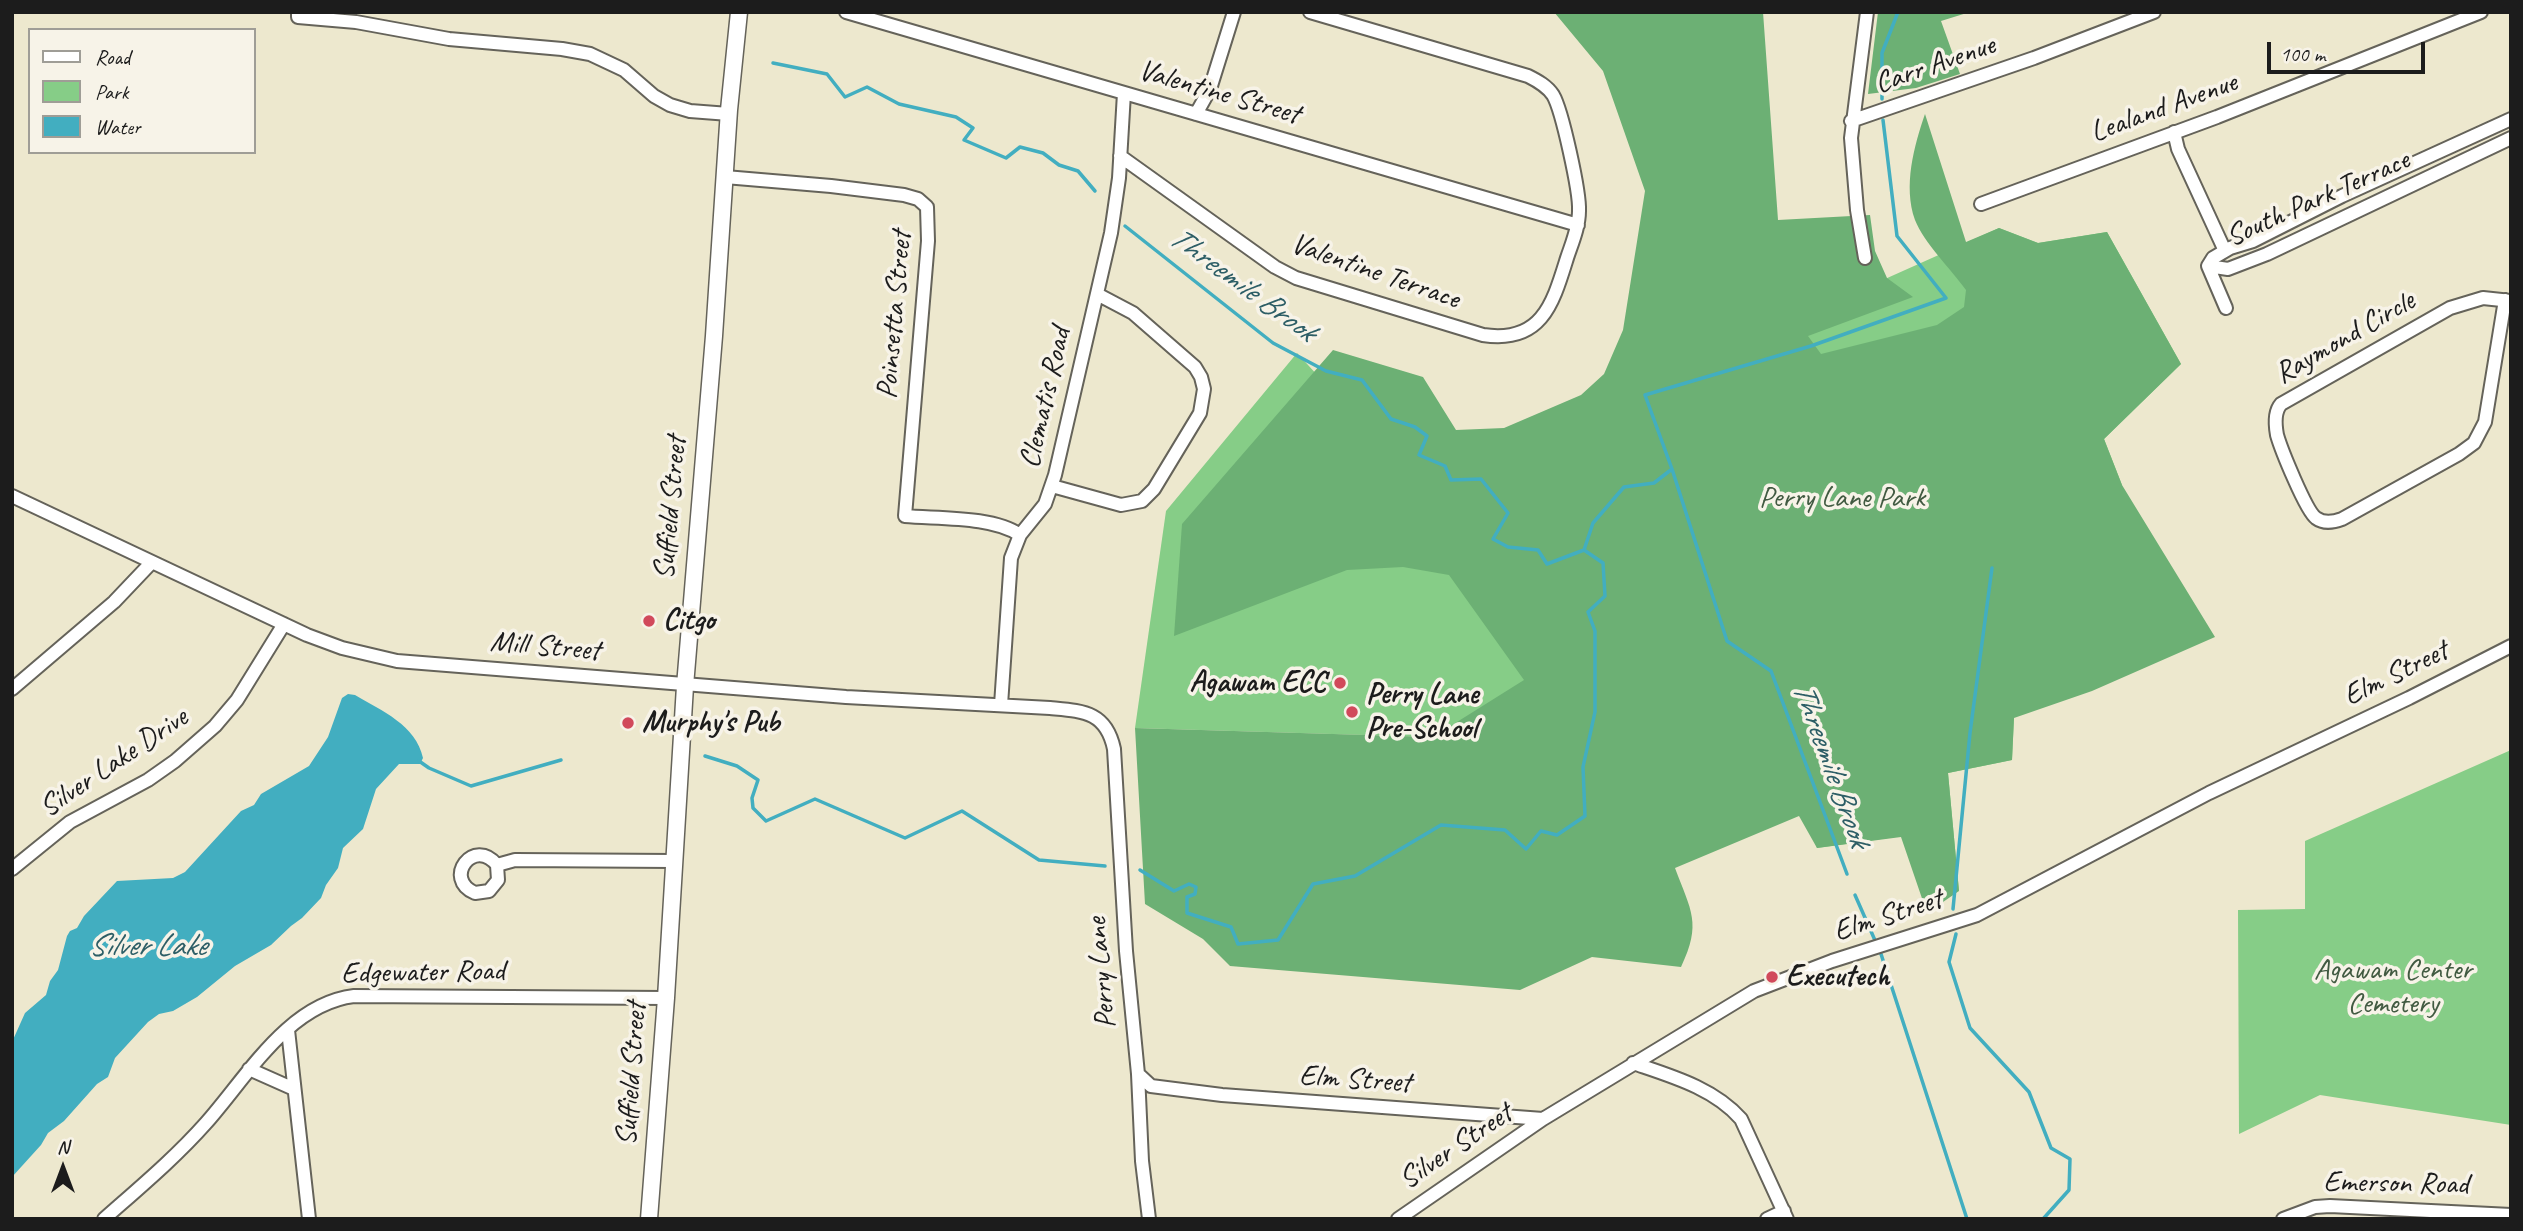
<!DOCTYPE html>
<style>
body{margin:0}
#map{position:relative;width:2523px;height:1231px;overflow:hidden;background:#ede8ce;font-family:Caveat,sans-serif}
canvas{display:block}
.frame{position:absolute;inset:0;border:14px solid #1c1c1c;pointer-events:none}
.legend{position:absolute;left:28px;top:28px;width:228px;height:126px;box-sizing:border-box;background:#f7f3e8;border:2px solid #9f9d96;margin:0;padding:9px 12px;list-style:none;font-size:21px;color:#1c1c1c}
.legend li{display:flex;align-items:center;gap:14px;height:35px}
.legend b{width:35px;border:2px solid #9f9d96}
.north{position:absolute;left:28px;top:1133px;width:70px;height:70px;-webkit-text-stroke:5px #f7f3e8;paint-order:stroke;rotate:0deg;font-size:19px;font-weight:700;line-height:28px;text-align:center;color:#1c1c1c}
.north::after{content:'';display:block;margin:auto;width:24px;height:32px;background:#1c1c1c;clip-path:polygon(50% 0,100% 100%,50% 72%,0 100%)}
.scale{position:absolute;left:2267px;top:42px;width:158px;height:32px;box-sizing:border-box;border:4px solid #1c1c1c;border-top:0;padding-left:9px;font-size:21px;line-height:24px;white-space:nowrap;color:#1c1c1c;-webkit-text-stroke:5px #f7f3e8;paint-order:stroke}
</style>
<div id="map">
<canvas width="2523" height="1231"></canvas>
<div class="frame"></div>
<ul class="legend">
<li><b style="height:9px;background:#fff"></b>Road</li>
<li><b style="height:19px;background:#86cd87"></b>Park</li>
<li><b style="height:19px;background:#42aec0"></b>Water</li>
</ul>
<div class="north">N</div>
<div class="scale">100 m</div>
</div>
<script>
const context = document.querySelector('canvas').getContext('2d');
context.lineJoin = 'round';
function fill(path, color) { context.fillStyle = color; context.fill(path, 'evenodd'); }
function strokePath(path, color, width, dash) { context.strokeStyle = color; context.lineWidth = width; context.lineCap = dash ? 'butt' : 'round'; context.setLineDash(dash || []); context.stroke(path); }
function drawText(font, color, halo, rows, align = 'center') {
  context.font = font + ' Caveat,sans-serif'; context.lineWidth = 7; context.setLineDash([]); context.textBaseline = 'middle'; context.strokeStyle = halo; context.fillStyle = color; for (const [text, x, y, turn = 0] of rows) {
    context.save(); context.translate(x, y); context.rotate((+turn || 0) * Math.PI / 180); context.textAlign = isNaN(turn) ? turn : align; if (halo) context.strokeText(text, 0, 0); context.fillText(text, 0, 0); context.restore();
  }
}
const green = new Path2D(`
 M1999,228L2038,243L2107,232L2181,364L2104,439L2122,485L2023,523L2012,760L1948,773L1959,891L1917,834L1817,848L1743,652L1594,742L1135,728L1166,511L1297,353L1420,487Z
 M2511,750V1125L2320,1095L2239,1134L2238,910L2305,909V841Z`);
const forest = new Path2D(`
 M1554,12H1763L1778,220L1870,215L1875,251L1887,278L1913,297L1808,336L1821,354L1937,325L1964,307L1966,290C1951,269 1924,243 1915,220C1903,186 1914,146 1925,114L1966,242L1999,228L2038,243L2107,232L2181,364L2104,439L2122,485L2215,637L2092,691L2014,718L2012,760L1948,773L1959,891L1927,913L1901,837L1817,848L1799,816L1675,868C1691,911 1702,923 1681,967L1592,957L1520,990L1230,966L1203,939L1145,904L1135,728L1433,737L1524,680L1449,575L1403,567L1347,570L1174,636L1182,524L1333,350L1423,377L1456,430L1504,428L1581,395L1604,374L1623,330L1645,191L1603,71Z
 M1878,12H1970L1941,21L1960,74L1916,88L1868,94Z`);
const water = new Path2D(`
 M348,694L355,695C382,711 416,725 423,758L420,764H399L376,789L363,829L343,848L338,868L326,885L321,898L302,918L291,926L271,945L235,966L197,997L173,1011L159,1014L148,1022L115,1058L108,1077L97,1084L64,1121L48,1133L41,1145L12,1177V1042L25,1013L46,995L50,981L58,970L67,936L70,931L77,928L84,916L117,881L173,878L185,872L241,811L254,805L261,794L309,766L328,737L342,698Z`);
const stream = new Path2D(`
 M773,63L827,74L845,97L867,87L899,104L956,117L973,128L964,140L1006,158L1020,147L1043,153L1059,165L1078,171L1095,191
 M1882,99V53L1898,12
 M1125,226L1273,343L1326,371L1362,380L1391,419L1415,427L1427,436L1419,455L1445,466L1451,480L1481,479L1508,513L1493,539L1508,547L1538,550L1547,564L1584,550L1593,523L1624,487L1654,483L1672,469L1727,641L1771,671L1847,874
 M1672,469L1645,395L1811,346L1946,298L1897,236L1883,120
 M705,756L737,766L758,780L752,798L753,808L766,821L815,799L905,838L962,811L1039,860L1105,866
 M419,761L429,768L471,786L561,760
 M1140,870L1174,891L1189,884L1196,887L1195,894L1187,897V913L1231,927L1238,944L1278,940L1313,884L1355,876L1441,825L1505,830L1526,849L1541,831L1557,835L1585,816L1583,767L1595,712V631L1588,612L1605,596L1603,563L1584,550
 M1855,895L1881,954L1967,1219
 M1953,909L1970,733L1992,568
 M1956,934L1949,962L1970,1028L2029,1092L2051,1148L2070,1159L2069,1190L2043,1219`);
const minor = new Path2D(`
 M298,12V17L356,22L449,39L562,49L590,54L624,70L654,96L670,105L690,111L729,114
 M846,12L1578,225
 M1196,114L1210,89L1234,12
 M1851,121L2034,58L2154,12
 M2174,132L2178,149L2225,251
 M1120,156L1275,267L1296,278L1483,335C1542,344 1553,303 1567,258C1572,243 1579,227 1579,211C1580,192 1562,110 1553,95C1547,86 1538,81 1528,76L1310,12
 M725,177L831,186L904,195L918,199L927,207L928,241L905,516C938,519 993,516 1020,535
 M1981,204L2217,117L2481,12
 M1865,258L1857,210L1851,138L1867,12
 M2208,266L2213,258L2230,248L2253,241L2342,196L2511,119
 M2208,266L2228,269L2267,254L2511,138
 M2208,266L2226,308
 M2505,300L2485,422L2474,443L2459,454L2342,519C2334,522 2324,524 2316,518C2306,511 2281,449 2277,435C2275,424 2274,412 2281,404L2450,308L2483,298L2511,301
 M1052,486L1121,505L1142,501L1154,489L1200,413L1204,389L1201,377L1195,367L1133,313L1097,294
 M12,496L307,635L342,648L397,661L846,697L1050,708C1082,711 1106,711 1114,749L1126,951L1138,1074L1142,1161L1149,1219
 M12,689L114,602L152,562
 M1001,705L1011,558L1020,535L1045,504L1055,475L1111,233L1119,178L1124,93
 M497,865L498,880L489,891L475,893C442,879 474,836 497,865L515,860L674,861
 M12,869L70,822L148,780L175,761L215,726L237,700L284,624
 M288,1030L309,1219
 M1633,1063C1671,1076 1714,1088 1741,1119L1787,1219
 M249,1069L294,1089
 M1138,1074L1151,1086L1222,1095L1543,1119
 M104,1219C139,1188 175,1158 206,1123C247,1077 288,1004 354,996L666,998
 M1398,1219L1543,1119L1754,991L1832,961L1977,915L2209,793L2409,698L2511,646
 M1767,1219L1784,1211
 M2283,1219L2315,1207L2330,1206L2511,1215`);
const major = new Path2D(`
 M649,1219L666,998L685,686L714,336L729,110L739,12`);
const markers = [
 [649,621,7,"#d1495b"],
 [1340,683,7,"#d1495b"],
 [1352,712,7,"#d1495b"],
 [628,723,7,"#d1495b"],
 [1772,977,7,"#d1495b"]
];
const streetNames = [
 ["Carr Avenue",1935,65,-19],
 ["Valentine Street",1219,93,16],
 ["Lealand Avenue",2164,108,-20],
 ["South Park Terrace",2318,199,-24],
 ["Valentine Terrace",1375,272,19],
 ["Poinsetta Street",895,315,-85],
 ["Raymond Circle",2345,338,-30],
 ["Clematis Road",1046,398,-77],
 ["Suffield Street",671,508,-85],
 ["Mill Street",545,647,5],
 ["Elm Street",2396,674,-26],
 ["Silver Lake Drive",114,763,-34],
 ["Elm Street",1888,916,-18],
 ["Edgewater Road",423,973,-1],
 ["Perry Lane",1102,973,-95],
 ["Suffield Street",632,1074,-86],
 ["Elm Street",1355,1080,4],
 ["Silver Street",1456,1147,-34],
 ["Emerson Road",2396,1184,1]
];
const parkNames = [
 ["Perry Lane Park",1842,498],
 ["Agawam Center",2393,970],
 ["Cemetery",2393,1004]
];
const poiNames = [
 ["Citgo",663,621],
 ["Agawam ECC",1326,683,"right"],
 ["Perry Lane",1366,695],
 ["Pre-School",1366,729],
 ["Murphy's Pub",642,723],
 ["Executech",1786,977]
];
const waterNames = [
 ["Threemile Brook",1242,285,36],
 ["Threemile Brook",1830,765,70],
 ["Silver Lake",147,947]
];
fill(green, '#86cd87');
fill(forest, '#6cb074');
fill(water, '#42aec0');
strokePath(stream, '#42aec0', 3.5);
strokePath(minor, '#65635a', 16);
strokePath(major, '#65635a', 19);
strokePath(minor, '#fff', 12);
strokePath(major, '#fff', 16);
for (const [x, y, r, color] of markers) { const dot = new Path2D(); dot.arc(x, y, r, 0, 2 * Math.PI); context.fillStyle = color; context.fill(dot); strokePath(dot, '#f7f3e8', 2.5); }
drawText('30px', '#1c1c1c', '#f7f3e8', streetNames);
drawText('30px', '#415a41', '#f7f3e8', parkNames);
drawText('bold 30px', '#1c1c1c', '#f7f3e8', poiNames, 'left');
drawText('italic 32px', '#2d5e66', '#f7f3e8', waterNames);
</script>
